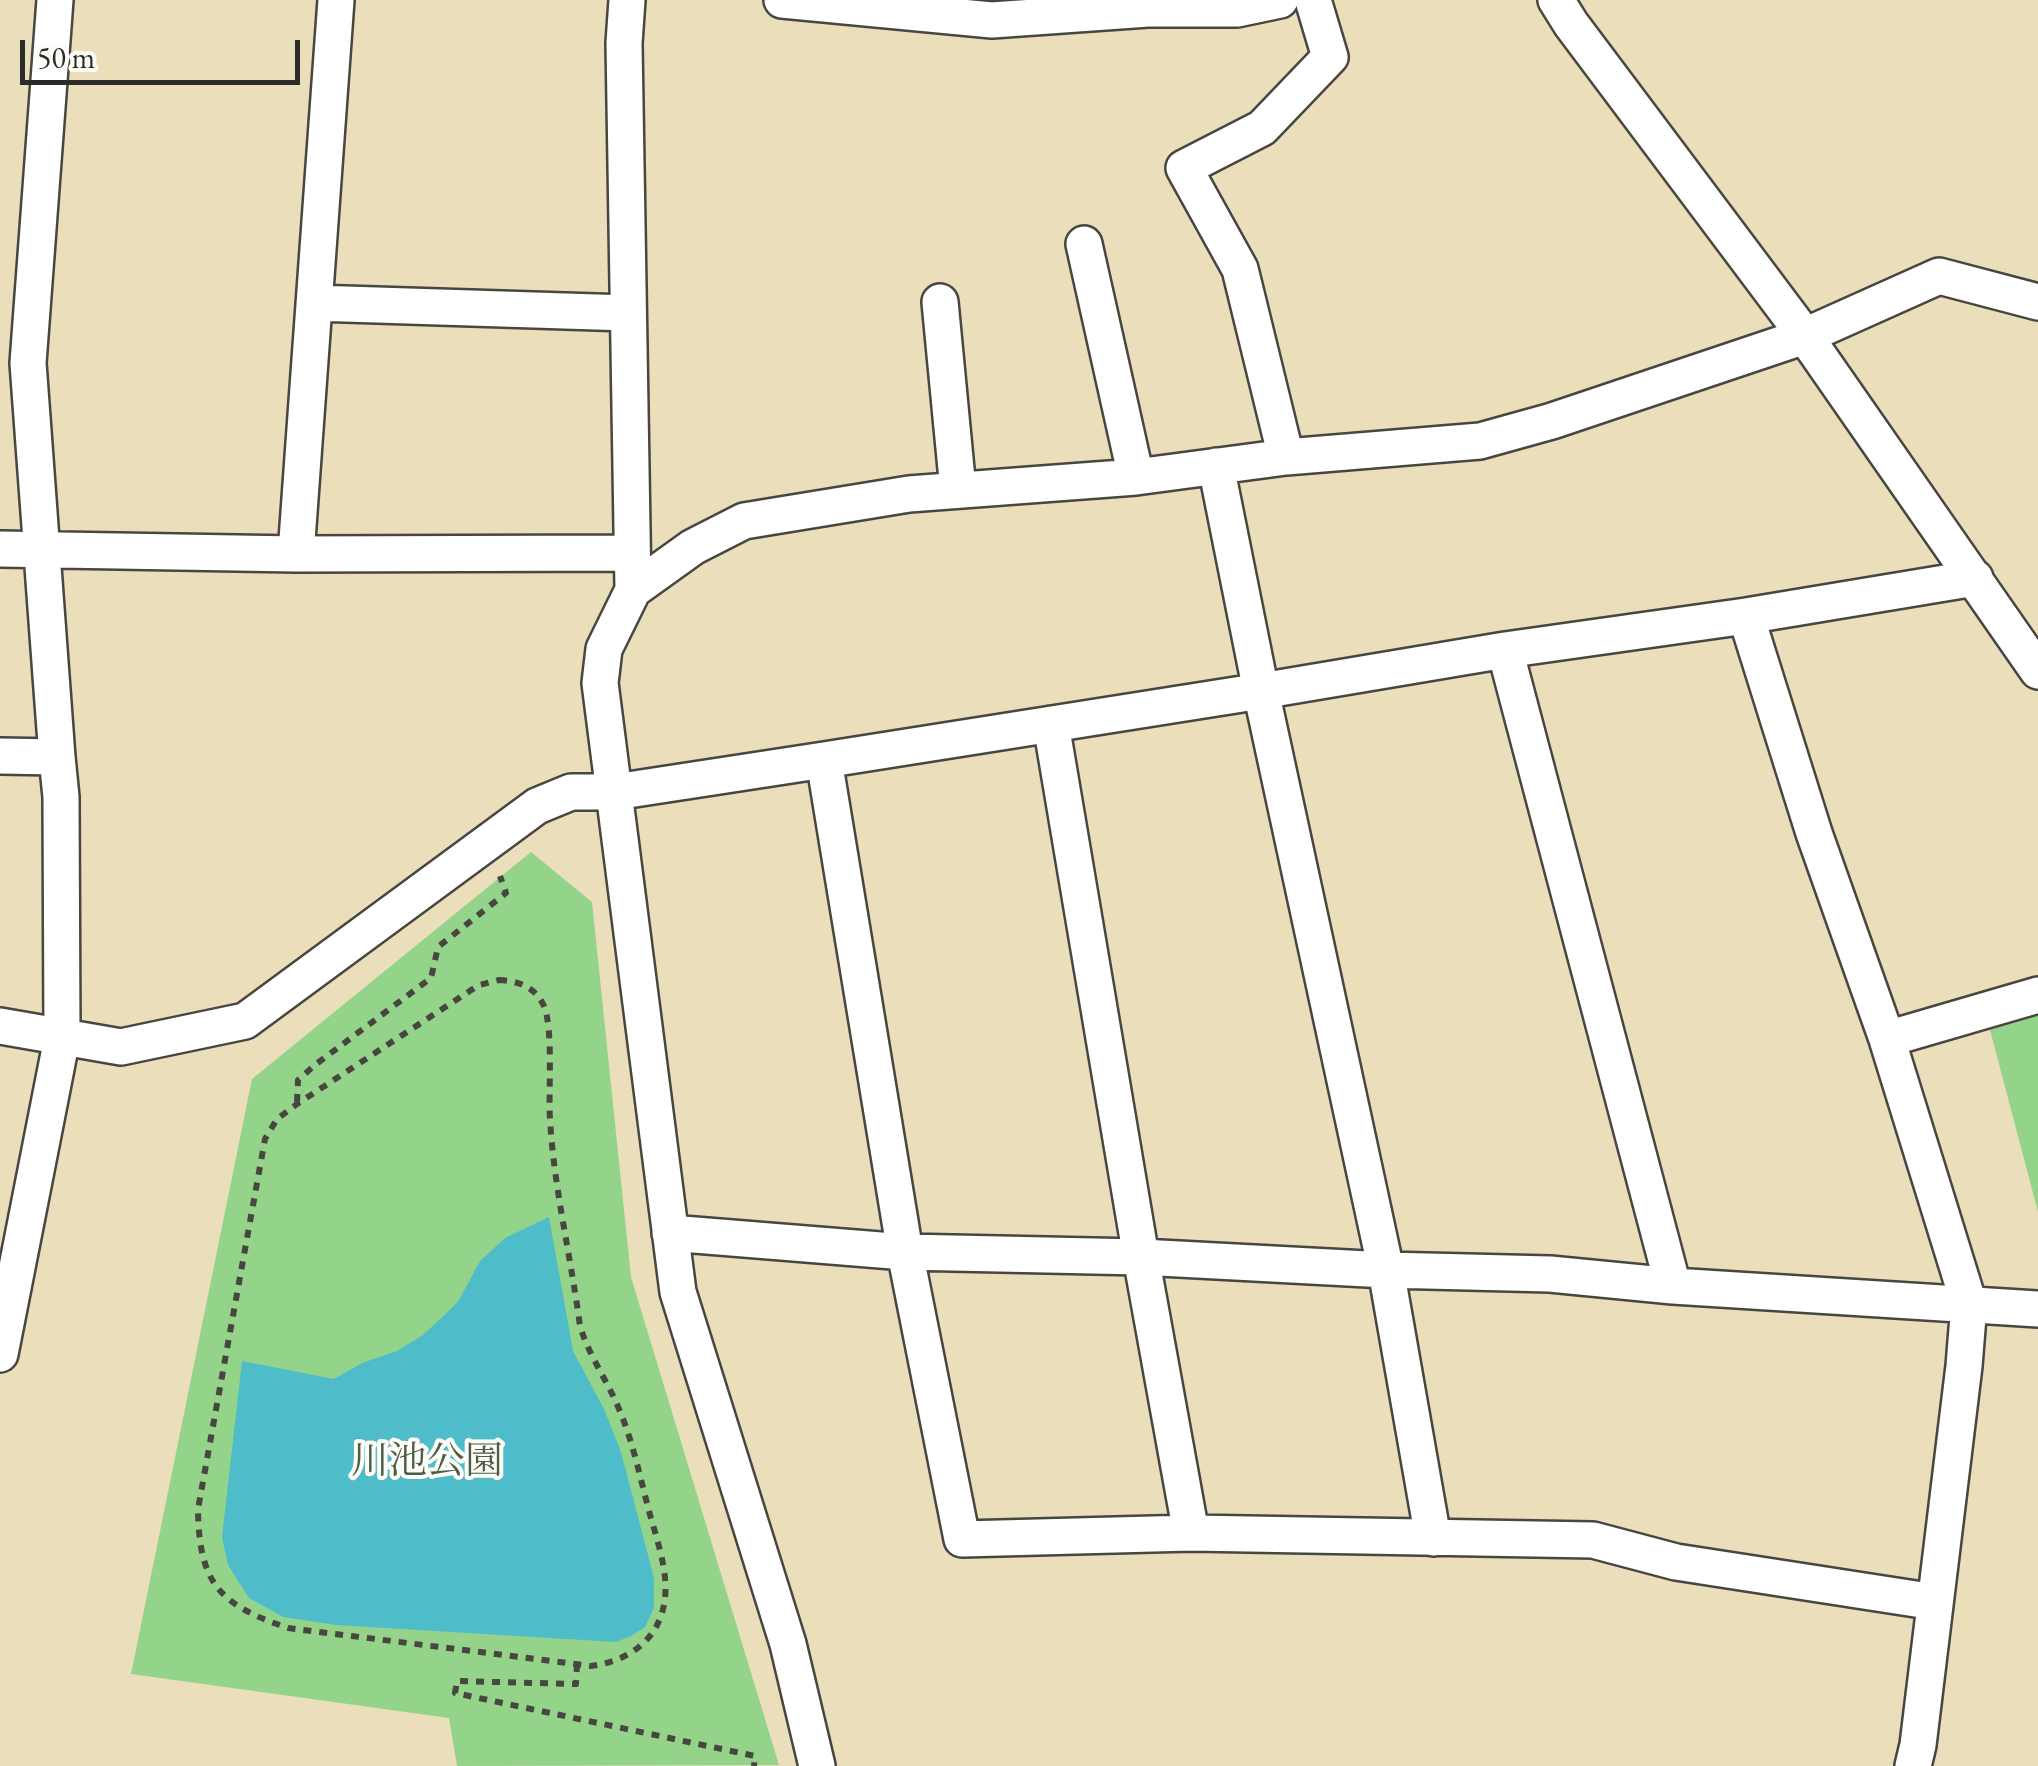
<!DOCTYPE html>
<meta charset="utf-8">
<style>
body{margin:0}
#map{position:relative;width:2038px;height:1766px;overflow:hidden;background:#ebdeba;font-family:"EB Garamond",serif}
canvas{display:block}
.scale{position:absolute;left:20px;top:40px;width:280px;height:45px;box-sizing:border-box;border:5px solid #2b2b2b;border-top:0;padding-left:12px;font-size:30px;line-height:35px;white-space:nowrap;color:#2b2b2b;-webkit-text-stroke:8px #fdfcf7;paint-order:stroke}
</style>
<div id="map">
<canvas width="2038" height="1766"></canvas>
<div class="scale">50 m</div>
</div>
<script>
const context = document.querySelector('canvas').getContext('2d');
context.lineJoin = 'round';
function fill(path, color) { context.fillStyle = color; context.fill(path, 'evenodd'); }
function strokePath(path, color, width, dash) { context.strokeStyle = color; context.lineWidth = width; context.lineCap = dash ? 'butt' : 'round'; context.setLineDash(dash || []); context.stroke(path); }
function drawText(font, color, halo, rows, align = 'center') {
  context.font = font + ' "EB Garamond","Noto Serif JP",serif'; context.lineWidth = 8; context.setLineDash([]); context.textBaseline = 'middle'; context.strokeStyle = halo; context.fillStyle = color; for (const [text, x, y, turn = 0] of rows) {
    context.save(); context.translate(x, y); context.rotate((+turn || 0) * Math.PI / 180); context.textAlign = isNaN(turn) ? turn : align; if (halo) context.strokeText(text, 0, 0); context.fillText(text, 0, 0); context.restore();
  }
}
const green = new Path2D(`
 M531,852L592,902L631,1277L779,1765L457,1766L449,1718L131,1674L252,1079Z
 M2038,1012V1212L1990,1030Z`);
const water = new Path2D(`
 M549,1217L573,1351L604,1409L621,1452L654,1578V1608L645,1627L631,1636L616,1642L336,1625L283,1617L249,1598L228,1565L222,1537L242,1361L334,1379L362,1363L397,1351L423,1335L458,1302L480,1261L505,1238Z`);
const path = new Path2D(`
 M499,980C517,981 534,986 543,1004C554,1026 548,1092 550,1119C554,1189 571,1257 580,1326C589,1356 607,1380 619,1409C633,1442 640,1477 649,1511C655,1533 663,1556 665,1578C670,1629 638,1660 591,1666L288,1628C219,1605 199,1583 198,1509L265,1139L277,1119L297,1104L479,985Z
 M297,1102L298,1080L315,1065L431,978L438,947L506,893L500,876
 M577,1664L576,1684L457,1681L455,1693L755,1756L754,1766`);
const minor = new Path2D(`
 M627,0L624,43L633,590L604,649L600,683L678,1292L788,1644L817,1766
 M782,0L992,20L1148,9H1237L1280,0
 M1556,0L1571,24L1805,336L2038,671
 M1084,244L1136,477
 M940,302L958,490
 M314,303L628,313
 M1286,457L1240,269L1184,168L1262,128L1330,57L1313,0
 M1216,466L1261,691L1386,1270L1433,1538
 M0,549L296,554L632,553
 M296,554L336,0
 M633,590L693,547L744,521L909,494L1136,477L1286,457L1480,441L1552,421L1805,336L1939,276L2038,302
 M1746,616L1814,833L1887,1039L1969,1304L1964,1366L1918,1745L1913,1766
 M1505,650L1673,1286
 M1051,724L1141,1257L1191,1533
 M0,756L57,757L28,363L55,0
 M824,760L905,1252L962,1539L1191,1533L1593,1540L1676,1562L1935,1602
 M0,1026L121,1047L245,1021L537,806L571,792H615L824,760L1261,691L1505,650L1746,616L1975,578
 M1887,1039L2038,995
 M670,1233L905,1252L1141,1257L1386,1270L1550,1274L1673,1286L2038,1309
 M0,1354L62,1038L61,797L57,757`);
const parkNames = [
 ["川池公園",427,1463]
];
fill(green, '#94d48a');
fill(water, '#4fbcca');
strokePath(minor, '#484640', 40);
strokePath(path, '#484640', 6, [8, 8]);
strokePath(minor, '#fff', 35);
drawText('38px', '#4a5e48', '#fdfcf7', parkNames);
</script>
